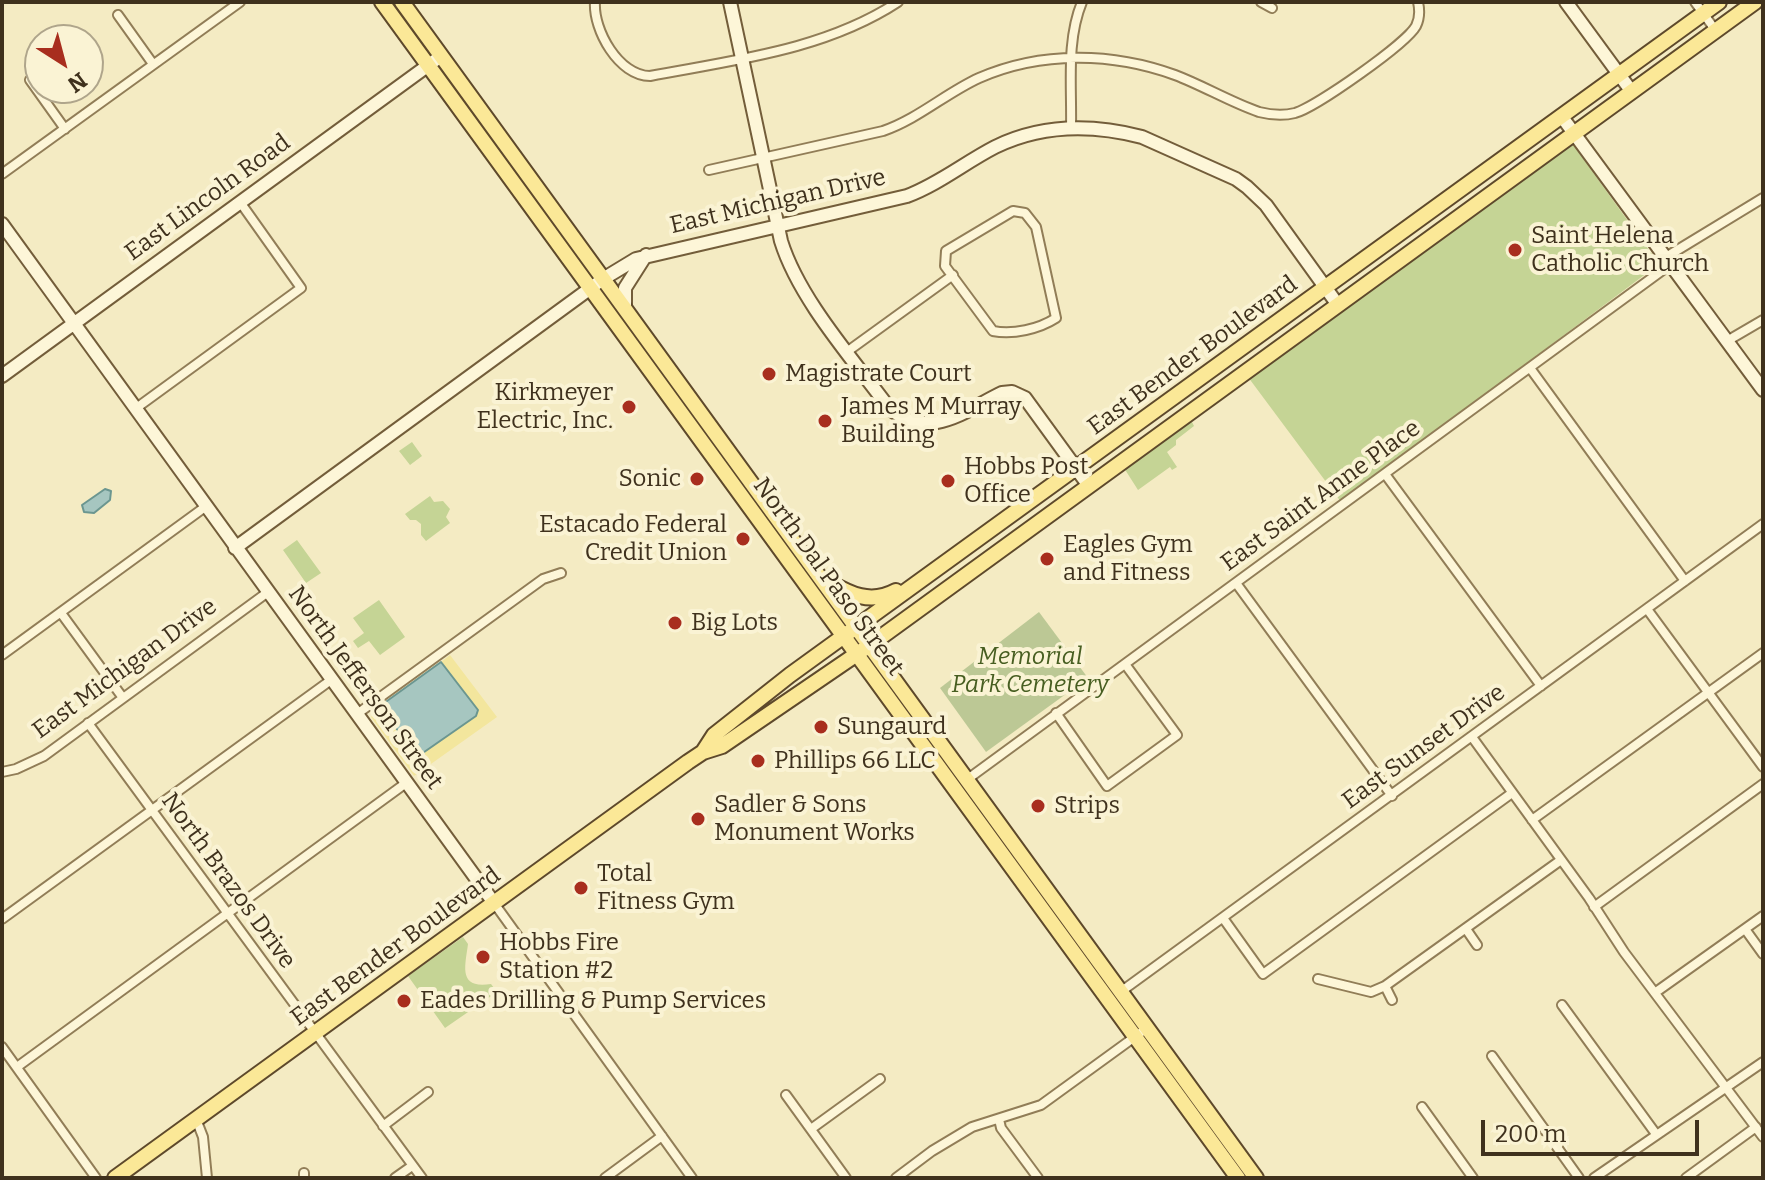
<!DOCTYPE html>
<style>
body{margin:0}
#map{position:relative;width:1765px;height:1180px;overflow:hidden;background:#f4ebc3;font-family:Bitter,serif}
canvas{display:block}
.frame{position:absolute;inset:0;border:4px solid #3f311d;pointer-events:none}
.north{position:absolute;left:24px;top:24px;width:80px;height:80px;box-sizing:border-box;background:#faf3d4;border:2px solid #afa58b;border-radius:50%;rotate:144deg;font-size:22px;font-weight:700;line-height:32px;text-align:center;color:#3f311d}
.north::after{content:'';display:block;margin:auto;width:28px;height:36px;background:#a82e1e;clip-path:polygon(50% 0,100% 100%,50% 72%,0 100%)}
.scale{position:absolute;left:1481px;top:1120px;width:218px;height:36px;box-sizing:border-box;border:4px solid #3f311d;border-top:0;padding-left:10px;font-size:24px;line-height:28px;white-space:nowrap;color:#3f311d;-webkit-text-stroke:6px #faf3d4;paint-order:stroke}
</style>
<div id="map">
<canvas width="1765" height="1180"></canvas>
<div class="frame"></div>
<div class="north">N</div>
<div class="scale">200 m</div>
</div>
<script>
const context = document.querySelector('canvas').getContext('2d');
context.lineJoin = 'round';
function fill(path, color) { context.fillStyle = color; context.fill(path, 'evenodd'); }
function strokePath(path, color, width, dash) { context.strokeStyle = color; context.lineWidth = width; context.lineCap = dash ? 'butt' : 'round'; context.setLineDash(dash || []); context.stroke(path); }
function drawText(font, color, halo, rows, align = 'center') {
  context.font = font + ' Bitter,serif'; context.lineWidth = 8; context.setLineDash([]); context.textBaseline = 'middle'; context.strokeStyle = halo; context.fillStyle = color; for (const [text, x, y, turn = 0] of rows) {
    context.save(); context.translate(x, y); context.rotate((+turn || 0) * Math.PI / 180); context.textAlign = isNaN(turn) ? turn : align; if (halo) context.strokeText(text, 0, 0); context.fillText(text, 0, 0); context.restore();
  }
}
const green = new Path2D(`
 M1571,142L1659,264L1341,502L1248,377Z
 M1191,420L1194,426L1176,440V445L1167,452L1177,467L1172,470L1170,467L1138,490L1124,468Z
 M412,442L422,456L410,465L399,451Z
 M430,496L434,502L443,501L450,509L446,517L450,523L426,541L421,535V524L416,520H410L405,514Z
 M297,540L321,573L306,583L283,550Z
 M379,600L405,637L380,655L369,641L358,648L353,641L364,633L353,618Z
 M463,937L468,944C465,967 458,989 491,984L497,992L445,1028L408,976Z`);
const sand = new Path2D(`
 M450,655L497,717L414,776L371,717L380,706L413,755L478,710L441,662Z`);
const cemetery = new Path2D(`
 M1039,612L1088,678L986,752L940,688Z`);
const water = new Path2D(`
 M105,489L111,491L110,500L94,513L84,512L82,505Z
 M441,662L478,710L476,716L417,757L380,706Z`);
const street = new Path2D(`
 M595,2C593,30 619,76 650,76C734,60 825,50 898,2
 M1261,2L1272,8
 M1695,2L1716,31
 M118,15L153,64
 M30,80L65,129
 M1071,127C1072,85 1066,41 1082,2
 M709,170L883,131C918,119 946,93 979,78C1041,51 1112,52 1175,75C1204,86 1230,102 1259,112C1271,115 1283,116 1295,113C1316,107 1406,44 1416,26C1420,18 1420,11 1418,2
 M2,174L240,2
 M1013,211L1025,213L1036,227L1056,318C1039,329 1013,335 993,331L945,266L946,251Z
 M1666,257L1763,198
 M1727,341L1763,320
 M848,351L953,275
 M1530,368L1685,581
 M135,409L301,288L240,202
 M1385,474L1541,686
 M1236,583L1392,796
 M1647,609L1763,767
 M61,613L123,698
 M2,655L205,507
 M1056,713L1107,786L1177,735L1125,664
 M357,714L543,579L561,573
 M88,723L422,1178
 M1472,737L1589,898L1624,952L1763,1137
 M2,772L16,769L44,756L268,592
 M965,781L1671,264
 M1532,820L1763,653
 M494,903L692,1178
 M1594,907L1763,784
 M1223,918L1263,974L1512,793
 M2,919L331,680
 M1466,929L1477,945
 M1745,929L1763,954
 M1318,979L1371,992L1385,986
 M1656,992L1763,916
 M1119,993L1763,524
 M1392,1000L1385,986L1561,860
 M1562,1005L1656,1134
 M2,1047L96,1178
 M1492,1056L1579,1178
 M17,1067L406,783
 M786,1095L846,1178
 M1422,1107L1473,1178
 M196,1119L203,1137L207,1178
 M999,1119L1001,1128L1038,1178
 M383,1126L428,1092
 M811,1129L880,1079
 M304,1173V1178
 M395,1178L412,1166
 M605,1178L662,1136
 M896,1178L932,1151L972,1127L1041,1105L1147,1028
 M1594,1178L1763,1062
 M1686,1178L1756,1127`);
const secondary = new Path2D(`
 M730,2L781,241C799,299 852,358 889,408C928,441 963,412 1002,393L1012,392L1025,398L1089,486
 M1566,2L1632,92
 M1562,117L1763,390
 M2,224L494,903
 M625,309V288L646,255
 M2,376L441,56
 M235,548L603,279L636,259L907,196C939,184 964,163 995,147C1042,124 1092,124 1142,137L1236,179L1247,187L1266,205L1338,305`);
const primary = new Path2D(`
 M382,2L1238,1178
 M402,2L1256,1178
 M827,581C850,594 870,605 896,591
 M703,752L714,735L790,675L1719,2
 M115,1178L688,762L703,752L722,746L870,645L1755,2`);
const markers = [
 [1515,250,8,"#a82e1e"],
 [769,374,8,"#a82e1e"],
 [629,407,8,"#a82e1e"],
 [825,421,8,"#a82e1e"],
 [697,479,8,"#a82e1e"],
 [948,481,8,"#a82e1e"],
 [743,539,8,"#a82e1e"],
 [1047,559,8,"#a82e1e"],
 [675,623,8,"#a82e1e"],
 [821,727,8,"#a82e1e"],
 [758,761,8,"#a82e1e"],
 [1038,806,8,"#a82e1e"],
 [698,819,8,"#a82e1e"],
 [581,888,8,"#a82e1e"],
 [483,957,8,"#a82e1e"],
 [404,1001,8,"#a82e1e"]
];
const streetNames = [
 ["East Lincoln Road",208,198,-36],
 ["East Michigan Drive",778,202,-13],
 ["East Bender Boulevard",1193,356,-36],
 ["East Saint Anne Place",1321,496,-36],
 ["North Dal Paso Street",828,577,54],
 ["East Michigan Drive",125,669,-36],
 ["North Jefferson Street",365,688,54],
 ["East Sunset Drive",1424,747,-36],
 ["North Brazos Drive",228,881,54],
 ["East Bender Boulevard",396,947,-36]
];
const poiNames = [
 ["Saint Helena",1531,236],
 ["Catholic Church",1531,264],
 ["Magistrate Court",785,374],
 ["Kirkmeyer",613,393,"right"],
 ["Electric, Inc.",613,421,"right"],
 ["James M Murray",841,407],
 ["Building",841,435],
 ["Hobbs Post",964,467],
 ["Office",964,495],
 ["Sonic",681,479,"right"],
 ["Estacado Federal",727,525,"right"],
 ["Credit Union",727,553,"right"],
 ["Eagles Gym",1063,545],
 ["and Fitness",1063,573],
 ["Big Lots",691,623],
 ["Sungaurd",837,727],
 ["Phillips 66 LLC",774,761],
 ["Sadler & Sons",714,805],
 ["Monument Works",714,833],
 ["Strips",1054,806],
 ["Total",597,874],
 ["Fitness Gym",597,902],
 ["Hobbs Fire",499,943],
 ["Station #2",499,971],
 ["Eades Drilling & Pump Services",420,1001]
];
const parkNames = [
 ["Memorial",1030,657],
 ["Park Cemetery",1030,685]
];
fill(green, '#c5d495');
fill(sand, '#f3e69d');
fill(cemetery, '#bcc895');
fill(water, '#a6c6c0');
strokePath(water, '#6b9690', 2);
strokePath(street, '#917d57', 12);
strokePath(secondary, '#735d3a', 16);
strokePath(primary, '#5e492b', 18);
strokePath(street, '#fdf6d8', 8);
strokePath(secondary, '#fdf6d8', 12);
strokePath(primary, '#fbe897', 14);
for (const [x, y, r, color] of markers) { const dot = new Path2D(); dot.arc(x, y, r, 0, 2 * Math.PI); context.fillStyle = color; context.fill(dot); strokePath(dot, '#faf3d4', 3); }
drawText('24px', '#3f311d', '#faf3d4', streetNames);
drawText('24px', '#3f311d', '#faf3d4', poiNames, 'left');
drawText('italic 24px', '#475e21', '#faf3d4', parkNames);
</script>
